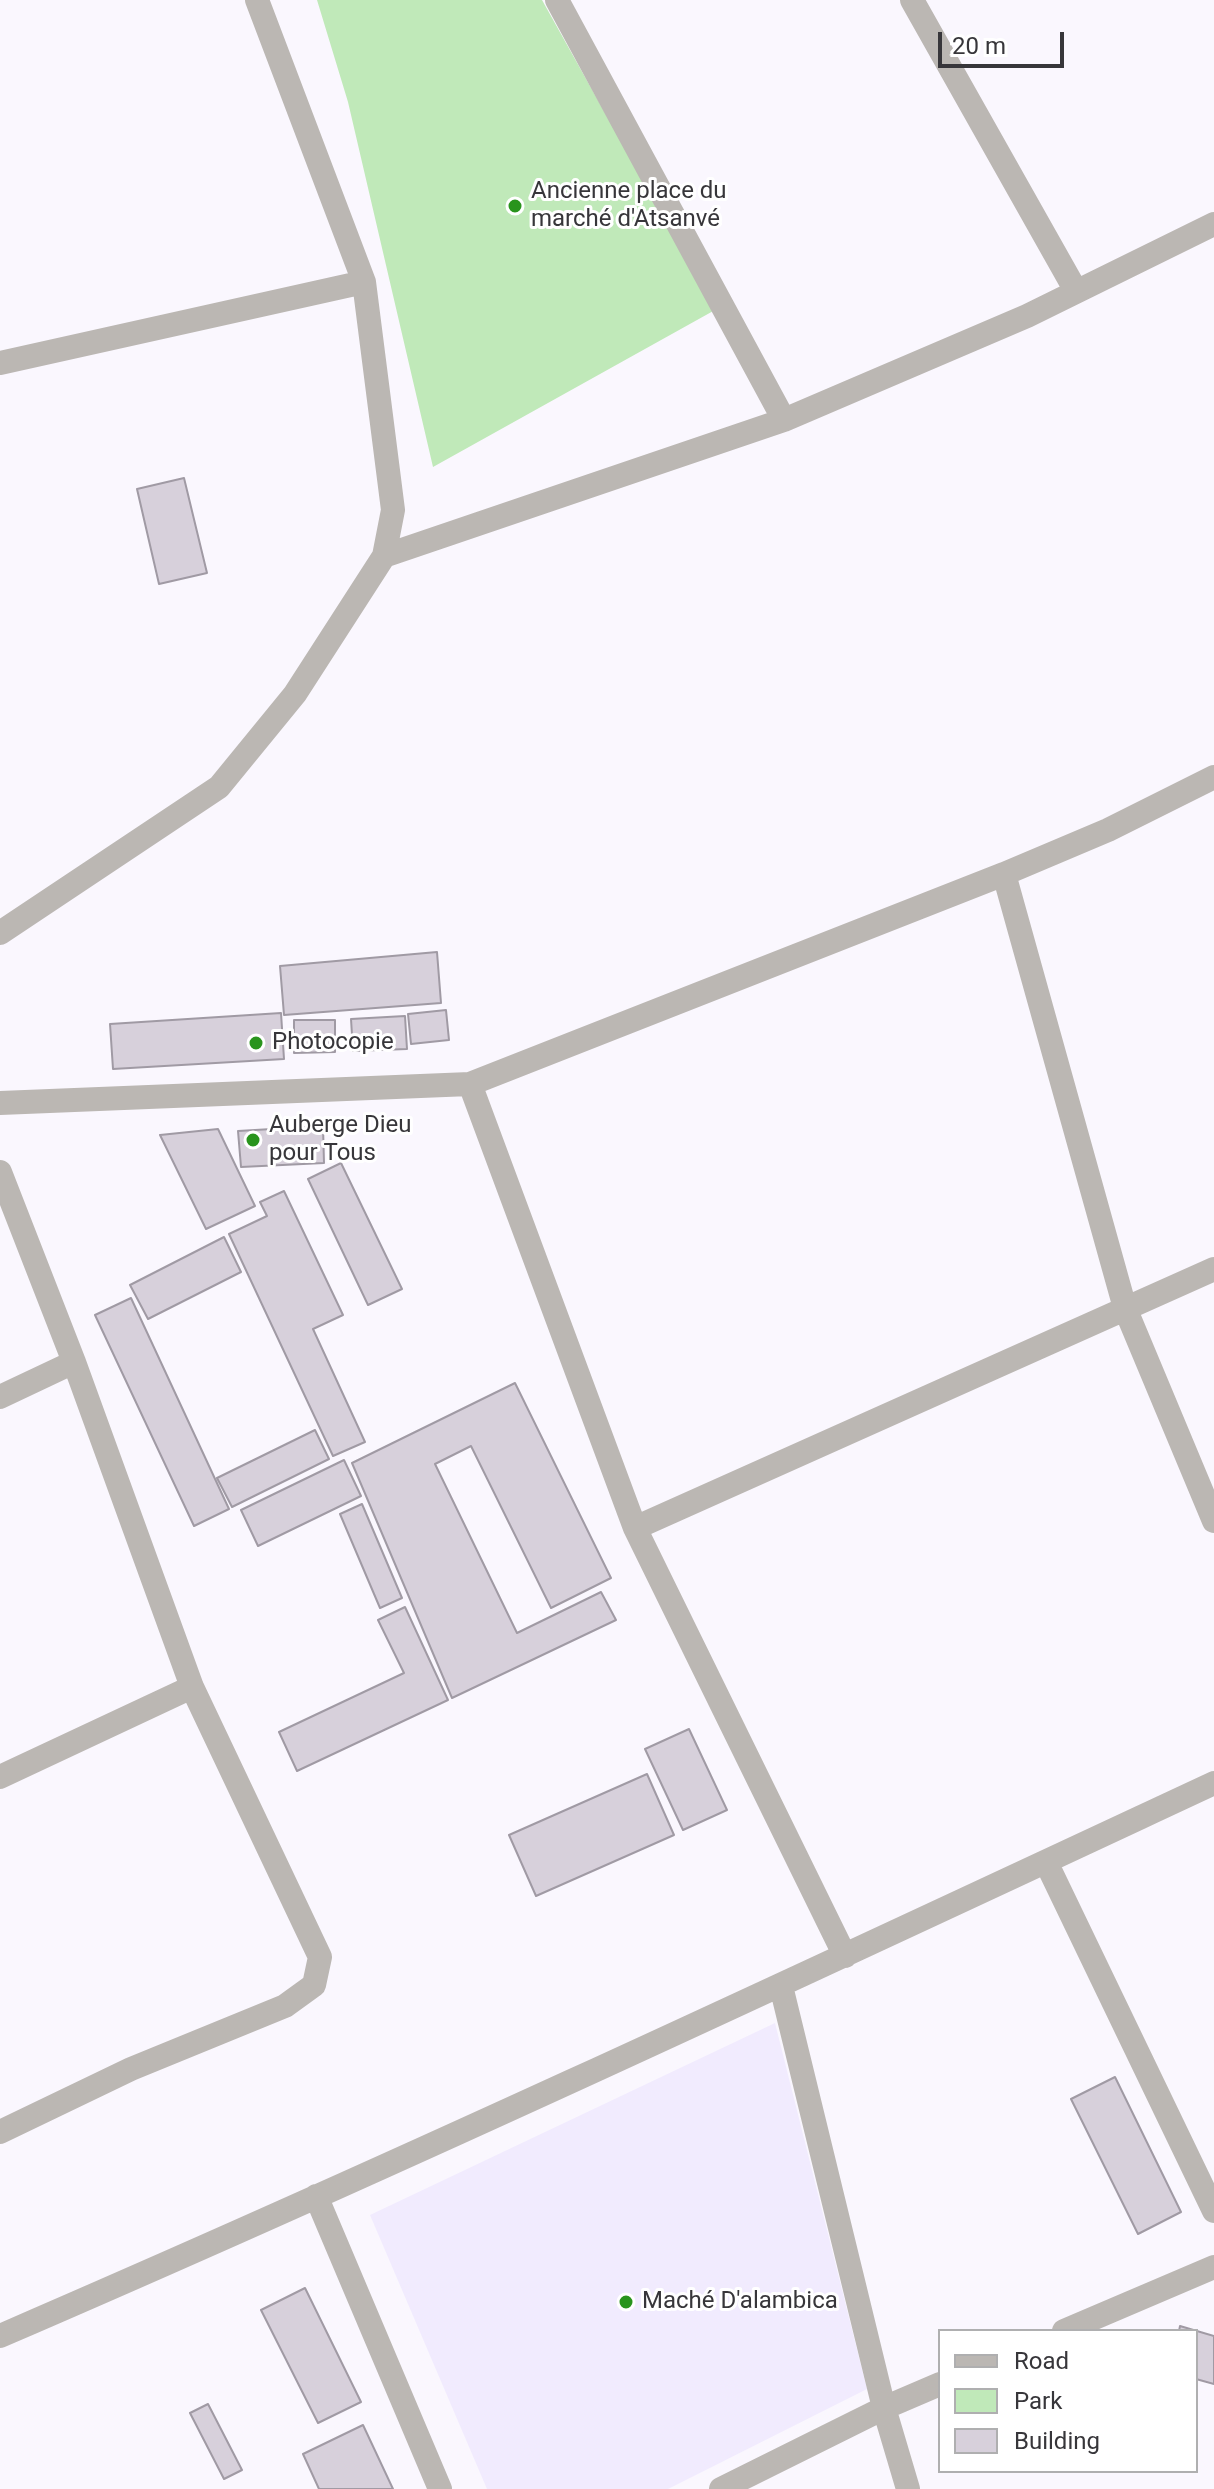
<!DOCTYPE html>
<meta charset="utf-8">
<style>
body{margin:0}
#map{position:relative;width:1214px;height:2489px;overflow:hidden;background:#faf7fe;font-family:Roboto,sans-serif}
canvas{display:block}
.legend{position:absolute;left:938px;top:2329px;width:260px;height:144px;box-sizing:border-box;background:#fff;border:2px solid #afafb0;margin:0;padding:10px 14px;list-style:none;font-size:24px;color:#37363a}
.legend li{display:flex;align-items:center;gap:16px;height:40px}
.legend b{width:40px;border:2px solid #afafb0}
.scale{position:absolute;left:938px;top:32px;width:126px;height:36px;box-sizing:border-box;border:4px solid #37363a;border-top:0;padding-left:10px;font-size:24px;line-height:28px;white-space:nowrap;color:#37363a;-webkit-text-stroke:6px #fff;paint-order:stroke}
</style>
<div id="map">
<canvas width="1214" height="2489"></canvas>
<ul class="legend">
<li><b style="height:10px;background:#bbb7b3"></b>Road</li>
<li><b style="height:22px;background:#c0e9b9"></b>Park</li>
<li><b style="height:22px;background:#d7d0db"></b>Building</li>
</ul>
<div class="scale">20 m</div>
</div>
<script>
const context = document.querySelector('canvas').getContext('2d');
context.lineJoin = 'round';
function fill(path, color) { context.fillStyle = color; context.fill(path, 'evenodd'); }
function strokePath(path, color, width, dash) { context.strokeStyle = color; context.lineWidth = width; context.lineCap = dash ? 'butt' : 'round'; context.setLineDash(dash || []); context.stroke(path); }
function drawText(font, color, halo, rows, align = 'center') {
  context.font = font + ' Roboto,sans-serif'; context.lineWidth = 6; context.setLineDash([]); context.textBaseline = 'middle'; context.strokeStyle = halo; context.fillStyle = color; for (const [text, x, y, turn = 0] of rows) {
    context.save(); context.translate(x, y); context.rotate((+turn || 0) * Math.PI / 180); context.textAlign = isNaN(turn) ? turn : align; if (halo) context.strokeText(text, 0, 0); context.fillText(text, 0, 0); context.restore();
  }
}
const built = new Path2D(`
 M775,2023L867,2389L668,2489H487L370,2215Z`);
const green = new Path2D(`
 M317,0H542L715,310L433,467L348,102Z`);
const building = new Path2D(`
 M184,478L207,573L159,584L137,489Z
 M437,952L441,1003L284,1015L280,966Z
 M446,1010L449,1040L411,1044L408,1014Z
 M281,1013L284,1059L113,1069L110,1024Z
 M405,1016L407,1049L353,1051L351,1019Z
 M294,1020H335V1052L294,1053Z
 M323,1126L324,1163L241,1167L238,1131Z
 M218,1129L255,1206L206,1229L160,1135Z
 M341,1163L402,1289L368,1305L308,1179Z
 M284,1191L343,1315L313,1329L365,1442L333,1456L229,1234L267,1216L260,1202Z
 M224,1237L241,1272L148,1319L130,1285Z
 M131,1298L229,1509L194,1526L95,1315Z
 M515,1383L611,1578L551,1608L471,1446L435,1464L517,1633L601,1592L616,1620L452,1698L352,1463Z
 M315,1430L329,1459L232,1507L217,1478Z
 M344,1460L361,1496L258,1546L241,1510Z
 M362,1504L402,1598L380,1608L340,1514Z
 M405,1607L448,1700L297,1771L279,1732L404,1673L378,1620Z
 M689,1729L727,1810L683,1830L645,1749Z
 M647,1774L674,1835L536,1896L509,1835Z
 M1115,2077L1181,2212L1138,2234L1071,2099Z
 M305,2288L361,2402L318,2423L261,2310Z
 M1180,2326L1214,2336V2384L1196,2379V2331H1179Z
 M208,2404L242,2470L224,2479L190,2413Z
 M363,2425L393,2489H319L303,2454Z`);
const minor = new Path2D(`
 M557,0L784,420
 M912,0L1076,291
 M0,363L364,282
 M384,556L784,420L1027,316L1214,224
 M1004,874L1125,1308L1214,1521
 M0,933L219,787L295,694L384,556L393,510L364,282L257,0
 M470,1084L635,1528L845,1956
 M0,1103L470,1084L1004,874L1108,830L1214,777
 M0,1172L74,1362L192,1687L320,1957L314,1985L285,2006L131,2069L0,2132
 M0,1397L74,1362
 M635,1528L1214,1269
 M0,1777L192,1687
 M1046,1862L1214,2211
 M781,1986L884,2408L908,2489
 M316,2196L440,2489
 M1064,2331L1214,2267
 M0,2336C408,2160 811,1971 1214,1783
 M721,2489L884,2408L940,2384`);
const markers = [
 [515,206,8,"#29941d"],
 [256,1043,8,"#29941d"],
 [253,1140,8,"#29941d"],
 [626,2302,8,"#29941d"]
];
const poiNames = [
 ["Ancienne place du",531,192],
 ["marché d'Atsanvé",531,220],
 ["Photocopie",272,1043],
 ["Auberge Dieu",269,1126],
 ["pour Tous",269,1154],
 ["Maché D'alambica",642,2302]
];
fill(built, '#f1ebfe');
fill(green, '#c0e9b9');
fill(building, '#d7d0db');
strokePath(building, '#a09aa4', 2);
strokePath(minor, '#bbb7b3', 24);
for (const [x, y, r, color] of markers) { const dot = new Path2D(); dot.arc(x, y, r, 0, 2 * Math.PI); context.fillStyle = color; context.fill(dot); strokePath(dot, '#fff', 3); }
drawText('24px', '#37363a', '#fff', poiNames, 'left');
</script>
